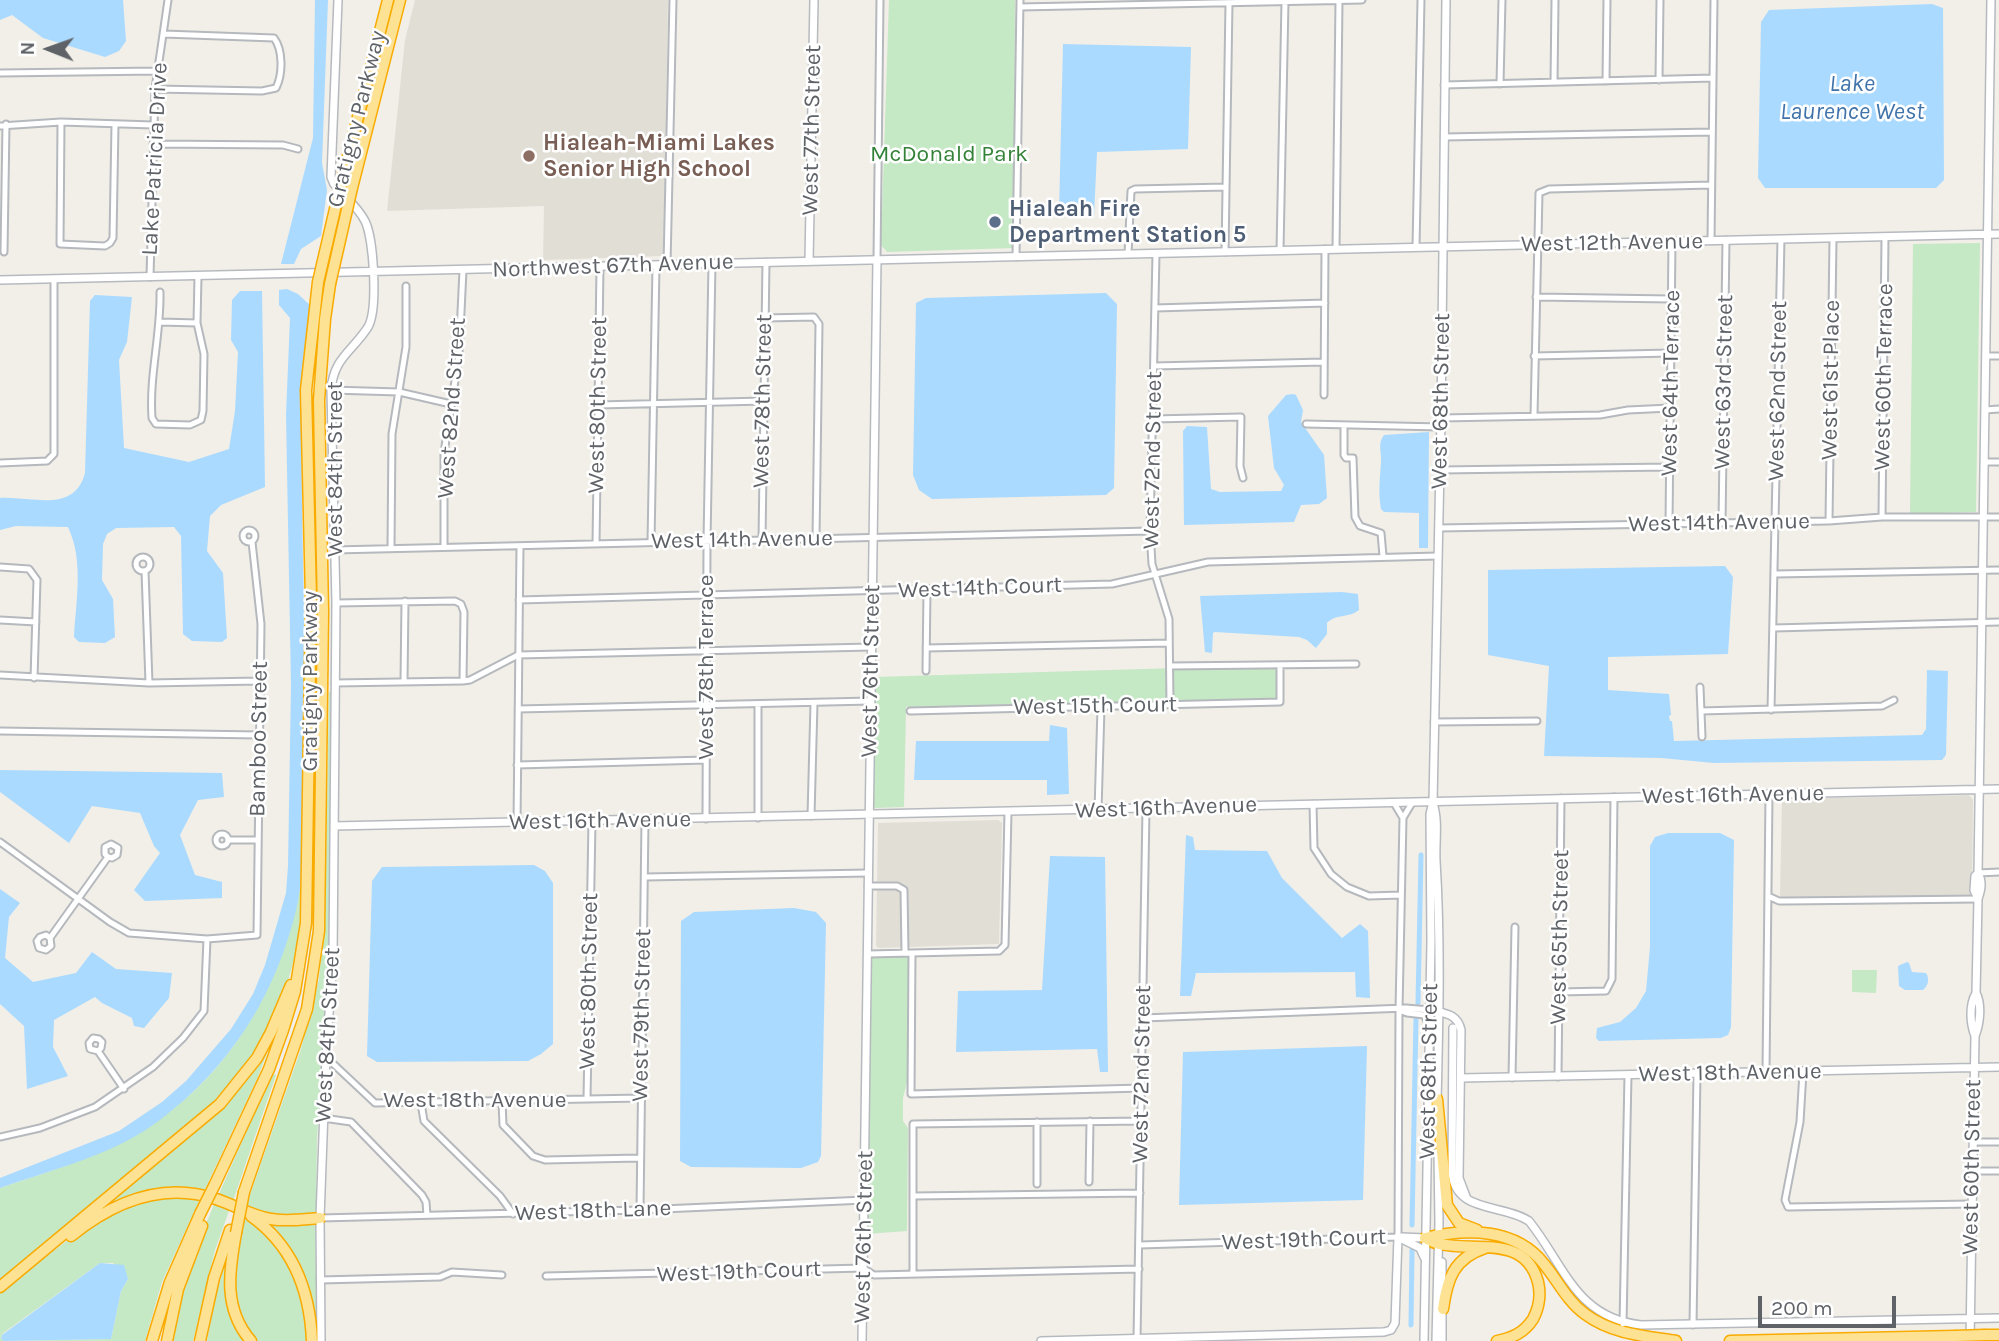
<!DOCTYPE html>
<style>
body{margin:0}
#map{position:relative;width:1999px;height:1341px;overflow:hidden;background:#f1efe8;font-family:Karla,sans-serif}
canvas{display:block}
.north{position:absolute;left:14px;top:14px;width:70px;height:70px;-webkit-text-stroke:5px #fff;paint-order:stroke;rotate:271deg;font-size:19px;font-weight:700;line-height:28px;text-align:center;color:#5f6368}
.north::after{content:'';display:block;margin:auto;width:24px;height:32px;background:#5f6368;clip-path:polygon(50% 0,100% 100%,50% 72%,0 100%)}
.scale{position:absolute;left:1758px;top:1296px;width:138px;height:32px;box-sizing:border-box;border:4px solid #5f6368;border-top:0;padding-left:9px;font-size:21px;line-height:24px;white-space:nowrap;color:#5f6368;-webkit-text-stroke:5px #fff;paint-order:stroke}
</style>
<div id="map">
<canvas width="1999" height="1341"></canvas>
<div class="north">N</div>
<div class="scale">200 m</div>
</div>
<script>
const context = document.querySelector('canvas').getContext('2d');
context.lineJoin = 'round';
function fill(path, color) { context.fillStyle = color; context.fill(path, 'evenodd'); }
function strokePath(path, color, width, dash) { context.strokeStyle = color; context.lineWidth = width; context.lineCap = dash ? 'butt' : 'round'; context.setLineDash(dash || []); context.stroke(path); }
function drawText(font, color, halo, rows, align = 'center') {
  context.font = font + ' Karla,sans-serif'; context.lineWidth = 5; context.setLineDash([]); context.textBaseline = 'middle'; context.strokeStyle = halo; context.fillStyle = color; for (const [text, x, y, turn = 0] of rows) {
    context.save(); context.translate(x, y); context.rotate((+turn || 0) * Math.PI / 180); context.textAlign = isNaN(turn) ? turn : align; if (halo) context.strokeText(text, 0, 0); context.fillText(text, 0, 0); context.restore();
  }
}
const education = new Path2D(`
 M415,0H668L664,253L662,256L543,260L544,206L387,211L405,40Z
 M1969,795L1973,800L1972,893L1968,896L1785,900L1780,896L1782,802L1786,799Z
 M998,820L1002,823L999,944L879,948L876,946L878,823Z`);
const green = new Path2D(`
 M889,0H1015L1014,248L887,252L881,245Z
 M1980,243L1976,512L1910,514L1913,244Z
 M1279,665L1280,702L906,707L904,807L873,808L875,677Z
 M329,692H331L330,948L317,1138L316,1210L312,1215L273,1217L245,1209L301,1049L319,979L325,916Z
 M300,887C307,959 268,1050 218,1101C191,1129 157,1152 127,1176C85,1211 43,1247 0,1282V1188C44,1173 88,1160 129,1138C224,1087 281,991 300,887Z
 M869,954H908L909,1074L903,1098V1121L908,1128L907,1231L866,1234Z
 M1852,970H1877L1876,993L1852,992Z
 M279,1022L257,1079L204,1191C163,1186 128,1191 94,1215L209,1116Z
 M272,1074L276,1075L233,1201L218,1196Z
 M158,1196L200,1199L162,1282L145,1341H9L111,1339L121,1291L128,1279L113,1263H100L2,1334L1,1338L4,1341H0V1292L94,1220L110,1210Z
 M215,1202L230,1208L215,1250L193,1341H170C177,1292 196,1247 215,1202Z
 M243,1215C266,1230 290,1255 299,1281C306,1299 306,1322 309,1341H256C221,1307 236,1257 243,1215Z
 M264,1220L312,1223L315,1226L317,1341L312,1306Z
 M231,1243L227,1277L249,1341H207L214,1302Z`);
const water = new Path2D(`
 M0,0H123L126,41L119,51L105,57L43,38L12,15L0,20Z
 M315,0H328L322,163L327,190L321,236L301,249L294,264H281L313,138Z
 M1932,4L1943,8L1944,180L1936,188H1765L1758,178L1761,22L1769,10Z
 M1063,44L1191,47L1188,149L1097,152L1094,216L1059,214Z
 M287,289L298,294L310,305C307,342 303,378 302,415C300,526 307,638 305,749C304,802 308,871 293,922C270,1004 228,1068 160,1120C114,1155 54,1169 0,1188V1178L119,1131L162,1102L186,1081L231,1029L253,994L265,965L286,893L288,866L291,686L286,415L290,318L279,305V290Z
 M240,291H262L265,487L221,505L210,516L207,551L223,573L227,638L222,642L192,641L183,634L181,536L174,527L116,528L107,534L103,544L102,580L113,599L115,637L105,643L79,642L74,637C76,600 84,561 68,527L16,526L0,530V498C32,496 74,514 85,473L90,301L95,295L132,297L127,342L119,360L124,448L189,462L229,449L235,411L238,352L231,340L232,300Z
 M1106,293L1117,304L1114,488L1106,495L932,499L919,490L913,475L916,303L926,298Z
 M1293,394L1296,395L1303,410L1301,422L1324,455L1327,498L1319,504L1301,505L1294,522L1184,525L1183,431L1187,426L1207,427L1211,489L1220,492L1281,491L1284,485L1274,468L1268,416L1286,395Z
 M1429,432L1428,548H1419V513L1384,512L1381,509C1378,492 1380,478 1381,462C1382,451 1377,445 1384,435Z
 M1725,566L1733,577L1728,654L1608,657V690L1669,694L1671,715L1669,716L1670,721H1672L1674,741L1922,735L1926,729L1927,670L1948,671L1946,755L1942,760L1714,763L1661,758L1544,756L1549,666L1488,655V570Z
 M1342,592L1358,594L1359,610C1349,618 1335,614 1327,623V634L1316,648L1307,640L1299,637L1215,632L1213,633L1212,653L1205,652L1200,596Z
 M1050,725L1067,728L1069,794L1047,795V780H914L916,741H1049Z
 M0,770L222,773L224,797L198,800L180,835L195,875L222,882V898L145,901L134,890L160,853L154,846L140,813L92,806L69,843L0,792Z
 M1668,833H1720L1734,840L1731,1027L1728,1035L1721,1038L1599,1041L1596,1038L1597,1028L1620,1022L1636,1008L1646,991L1650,947V846L1655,837Z
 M1186,835L1193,837L1195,850L1267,851L1282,878L1342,938L1360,924L1368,931L1370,998L1356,997L1355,972L1196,973L1191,996H1180Z
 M1050,856L1105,857L1108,1072H1100L1097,1049L956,1052L958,991L1042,990Z
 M534,865L545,871L553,883V1044L541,1054L528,1061L377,1062L367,1056L372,881L382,867Z
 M0,889L20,903L9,917L5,958L33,982L76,973L92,952L116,969L172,973L169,998L144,1028L134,1026L132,1018L102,1003L95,997L54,1020L53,1047L68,1076L27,1089L24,1026L0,1004Z
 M794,908L816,912L826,923L821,1156L818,1162L801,1168L691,1167L680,1161L681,921L694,912Z
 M1907,962L1909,963L1912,972L1926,973C1930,979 1928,986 1923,990H1905L1899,986L1898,966Z
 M1367,1046L1363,1200L1179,1205L1183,1052Z
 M100,1263L124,1265L128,1279L121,1291L111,1339L4,1341L1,1339L2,1335Z`);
const canal = new Path2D(`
 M1418,1003L1421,855
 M1412,1225L1416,1019
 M1411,1325L1412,1250`);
const street = new Path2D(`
 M1020,7L1362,0
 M0,73L157,71
 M1659,80L1660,0
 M1606,81L1607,0
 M1554,82L1555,0
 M1500,84L1502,0
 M1444,85L1713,78
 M155,89L262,91L276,88C283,74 283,50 274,38L164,34
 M61,122L60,244L105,246L110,243L113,238L115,124
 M0,126L61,122L153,125
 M1444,137L1712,132
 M153,144L283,145L298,149
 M1711,240L1714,0
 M1416,247L1421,0
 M1336,249L1339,1
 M1280,250L1285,1
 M4,252L6,124
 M1225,252L1229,3
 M1128,254L1131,191L1135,189L1226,187
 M1156,254L1150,531L1152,564L1169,619L1170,705
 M1016,257L1020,0
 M877,259L880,0
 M667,265L673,0
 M150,277L155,89L168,0
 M160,292C161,335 149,375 152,418L156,424L190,425L201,420L203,411L204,354L197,323L198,276
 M1536,297L1671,299
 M1155,308L1325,303
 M764,318L814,317L819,324L816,539
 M161,322L197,323
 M1534,356L1671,353
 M1986,356H1999
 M1154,366L1324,362
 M331,390L399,392L451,404
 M1324,395L1325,249
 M598,405L764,401
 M1985,410L1999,409
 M1534,415L1539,193L1549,189L1711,185
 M1441,418L1600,415L1628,410L1670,408
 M1153,419L1241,417L1240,466L1243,478
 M1306,424L1441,427
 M1344,425V455L1346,458H1353L1355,517L1360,526L1381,533L1383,556
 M1984,462H1999
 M0,463L47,461L54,454V279
 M1440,470L1669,467
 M1882,517L1885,237
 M1829,521L1833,239
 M1722,523L1726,240
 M1669,524L1672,241
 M1439,528L1829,521L1882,517H1999
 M243 536a6 6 0 1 1 12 0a6 6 0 1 1-12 0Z
 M762,540L766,262
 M651,542L656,265
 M596,544L600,267
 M444,547V453L459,354L463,270
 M391,548L392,434L406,347V286
 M334,550L1150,531
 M136 564a7 7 0 1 1 14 0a7 7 0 1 1-14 0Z
 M0,567L29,569L37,580L34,678
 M145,571L149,683
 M1775,574L1999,570
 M519,600L1112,584L1208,562L1438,556
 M336,603L455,601L461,604L464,612L463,681
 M0,620L36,622
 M1774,628L1999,622
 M926,648L1169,643
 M1170,666L1356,664
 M926,671L927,590
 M0,675L149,683L259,681
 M404,681L405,601
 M335,683L463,681L470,680L518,655L871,647
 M1700,687L1702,737
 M758,705V818
 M518,709L871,701
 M1771,710L1781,239
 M910,711L1280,702V665
 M1701,711L1882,706L1894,700
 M1434,722L1537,721
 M0,731L259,735
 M517,765L706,760
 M1313,804L1314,848L1331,874L1347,887L1369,896L1401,895
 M1098,811L1101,707
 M811,816L814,703
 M1403,818L1412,803
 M706,819L707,541L712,264
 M517,823L520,546
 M216 840a6 6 0 1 1 12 0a6 6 0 1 1-12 0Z
 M228,840H258
 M0,842L110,922L129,933L207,939L257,935L261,624L252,542
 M1978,873L1999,872
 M645,877L868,873
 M868,886H897L904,890L905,953
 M1768,896L1779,901H1786L1978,899
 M50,938L46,935L40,937L37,941L39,948L46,950L51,946L50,938L108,857L112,858L117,855L118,848L111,844L105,847V854L108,857
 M912,953L911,1094L1142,1088
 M868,954L999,951L1005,945L1008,812
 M1559,992L1606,991L1612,979L1614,797
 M1399,1010L1407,1013L1424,1015L1428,1023
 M1143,1018L1406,1008L1430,1010
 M98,1051L101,1048L102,1042L99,1039L93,1038L89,1043L90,1049L98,1051L124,1089
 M326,1057L375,1103L641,1098
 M1766,1072L1769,795
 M1803,1072L1800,1122L1785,1200L1788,1207L1972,1204
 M1558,1077L1561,798
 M1512,1078L1515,927
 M587,1099L592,822
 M502,1101L503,1125L533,1156L545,1160L639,1158
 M421,1103L424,1121L500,1196L513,1214
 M323,1118L351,1122L422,1195L426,1202L427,1215
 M0,1137L40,1128L95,1107L153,1067L183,1038L204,1011L207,939
 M1973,1142H1999
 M1972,1171H1999
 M1089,1182L1090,1121
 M1037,1184V1122
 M914,1196L1140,1193
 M640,1210L645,820
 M320,1218L640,1210L865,1200
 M1140,1245L1398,1237L1399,1010L1403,818L1394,803
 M913,1274V1124L1142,1121
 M546,1276L863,1268L874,1275L1139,1269
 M320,1280L440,1277L452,1272L502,1275
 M1623,1324L1628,1075
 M1693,1325L1697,1073
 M1137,1339L1146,809`);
const secondary = new Path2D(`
 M809,261L814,0
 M0,280L1999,234
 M1433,803C1439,821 1435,842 1436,861C1441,941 1439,1021 1437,1102
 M334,826C889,816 1444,799 1999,789
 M1978,899L1974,890L1975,876L1978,873
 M1436,1011C1449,1014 1458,1016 1461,1030L1459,1178L1467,1199
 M1453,1028L1452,1172C1455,1214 1502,1203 1529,1221C1565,1266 1576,1318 1641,1325L1999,1318
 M1975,1036C1970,1023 1969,1005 1976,993L1978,899C1981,890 1983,882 1978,873L1991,0
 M1461,1078L1999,1067
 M1398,1237L1420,1248L1424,1257
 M1402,1237L1425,1238
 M1442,1262V1341
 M321,1341L320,1218L326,1056L333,958L336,603L331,390C334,357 352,352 368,327C378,310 374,239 365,221C358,207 344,196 334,184L331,177L338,0
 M862,1341L877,259
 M1041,1341L1384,1332L1391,1330L1395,1323L1398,1237
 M1424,1341L1431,941L1430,814L1433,802L1441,418L1446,0
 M1436,1341L1439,1222L1438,1152
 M1970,1341L1975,1036C1980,1024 1982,1004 1976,993`);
const highway = new Path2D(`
 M342,179L388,0
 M352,188L400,0
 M1437,1099L1447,1205L1459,1223L1477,1230
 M215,1184L269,1069L283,1030L295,991L306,923L311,600L306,390L318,282
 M244,1192L307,1009L319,931L323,612L319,400L325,319L330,284
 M251,1216C293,1246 310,1291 312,1341
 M236,1233C229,1271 223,1309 251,1341
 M71,1236C113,1202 162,1181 216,1199C235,1205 251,1216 271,1219C287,1222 304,1219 320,1218
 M1425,1238C1467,1228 1516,1228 1544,1264C1558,1281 1567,1301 1585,1314C1612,1334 1644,1336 1676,1341
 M1425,1238C1430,1240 1435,1244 1440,1244C1476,1252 1525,1234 1538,1282C1541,1294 1539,1308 1533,1319C1524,1333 1512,1338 1497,1341
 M0,1287L220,1104L257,1058L271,1032L291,985
 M1443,1309C1447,1279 1454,1258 1485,1248
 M1985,1335H1999
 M152,1341L170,1282L200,1214
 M167,1341L178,1289L202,1226
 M200,1341L214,1278L230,1230
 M1730,1341L1955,1336`);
const highwayBridge = new Path2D(`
 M318,282L342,179
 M330,284L352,188
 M200,1214L215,1184
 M236,1233L244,1192
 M1955,1336L1985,1335`);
const markers = [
 [529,156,7,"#8d6e63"],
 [995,222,7,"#5c6f8a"]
];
const streetNames = [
 ["Gratigny Parkway",357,119,-76],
 ["West 77th Street",812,130,-89],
 ["Lake Patricia Drive",155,159,-87],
 ["West 12th Avenue",1612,243,-1],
 ["Northwest 67th Avenue",613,266,-2],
 ["West 60th Terrace",1884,377,-89],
 ["West 61st Place",1831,380,-89],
 ["West 63rd Street",1724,382,-89],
 ["West 64th Terrace",1671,383,-89],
 ["West 62nd Street",1778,391,-89],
 ["West 78th Street",763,401,-89],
 ["West 68th Street",1441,401,-89],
 ["West 80th Street",598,405,-89],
 ["West 82nd Street",452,408,-86],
 ["West 72nd Street",1153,460,-89],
 ["West 84th Street",335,469,-90],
 ["West 14th Avenue",1719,523,-1],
 ["West 14th Avenue",742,540,-1],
 ["West 14th Court",980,588,-2],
 ["West 78th Terrace",706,667,-90],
 ["West 76th Street",871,671,-89],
 ["Gratigny Parkway",310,681,-90],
 ["West 15th Court",1095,706,-1],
 ["Bamboo Street",259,739,-89],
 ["West 16th Avenue",1733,795,-1],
 ["West 16th Avenue",1166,808,-2],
 ["West 16th Avenue",600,821,-1],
 ["West 65th Street",1560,937,-89],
 ["West 80th Street",589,981,-89],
 ["West 79th Street",642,1015,-89],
 ["West 84th Street",328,1035,-87],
 ["West 68th Street",1429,1071,-89],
 ["West 18th Avenue",1730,1073,-1],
 ["West 72nd Street",1142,1074,-89],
 ["West 18th Avenue",475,1100],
 ["West 60th Street",1972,1167,-89],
 ["West 18th Lane",593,1211,-2],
 ["West 76th Street",864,1237,-89],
 ["West 19th Court",1304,1240,-2],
 ["West 19th Court",739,1272,-2]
];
const educationNames = [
 ["Hialeah-Miami Lakes",543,143],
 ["Senior High School",543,169]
];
const parkNames = [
 ["McDonald Park",949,154]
];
const serviceNames = [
 ["Hialeah Fire",1009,209],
 ["Department Station 5",1009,235]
];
const waterNames = [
 ["Lake",1852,84],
 ["Laurence West",1852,112]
];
fill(education, '#e1ded6');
fill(green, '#c5e8c5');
fill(water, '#aadaff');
strokePath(canal, '#aadaff', 5);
strokePath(street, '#b5b8bc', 9);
strokePath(secondary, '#b6babf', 10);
strokePath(highway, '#f9ab00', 13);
strokePath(street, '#fff', 5);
strokePath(secondary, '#fff', 7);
strokePath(highway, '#fde293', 10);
strokePath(highwayBridge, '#f9ab00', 13, []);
strokePath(highwayBridge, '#fde293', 10);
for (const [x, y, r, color] of markers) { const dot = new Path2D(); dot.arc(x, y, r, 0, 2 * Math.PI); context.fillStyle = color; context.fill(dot); strokePath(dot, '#fff', 2.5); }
drawText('23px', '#5f6368', '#fff', streetNames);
drawText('bold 23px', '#785e54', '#fff', educationNames, 'left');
drawText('23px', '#348238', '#fff', parkNames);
drawText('bold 23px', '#4e5e75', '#fff', serviceNames, 'left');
drawText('italic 24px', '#4174aa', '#fff', waterNames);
</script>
